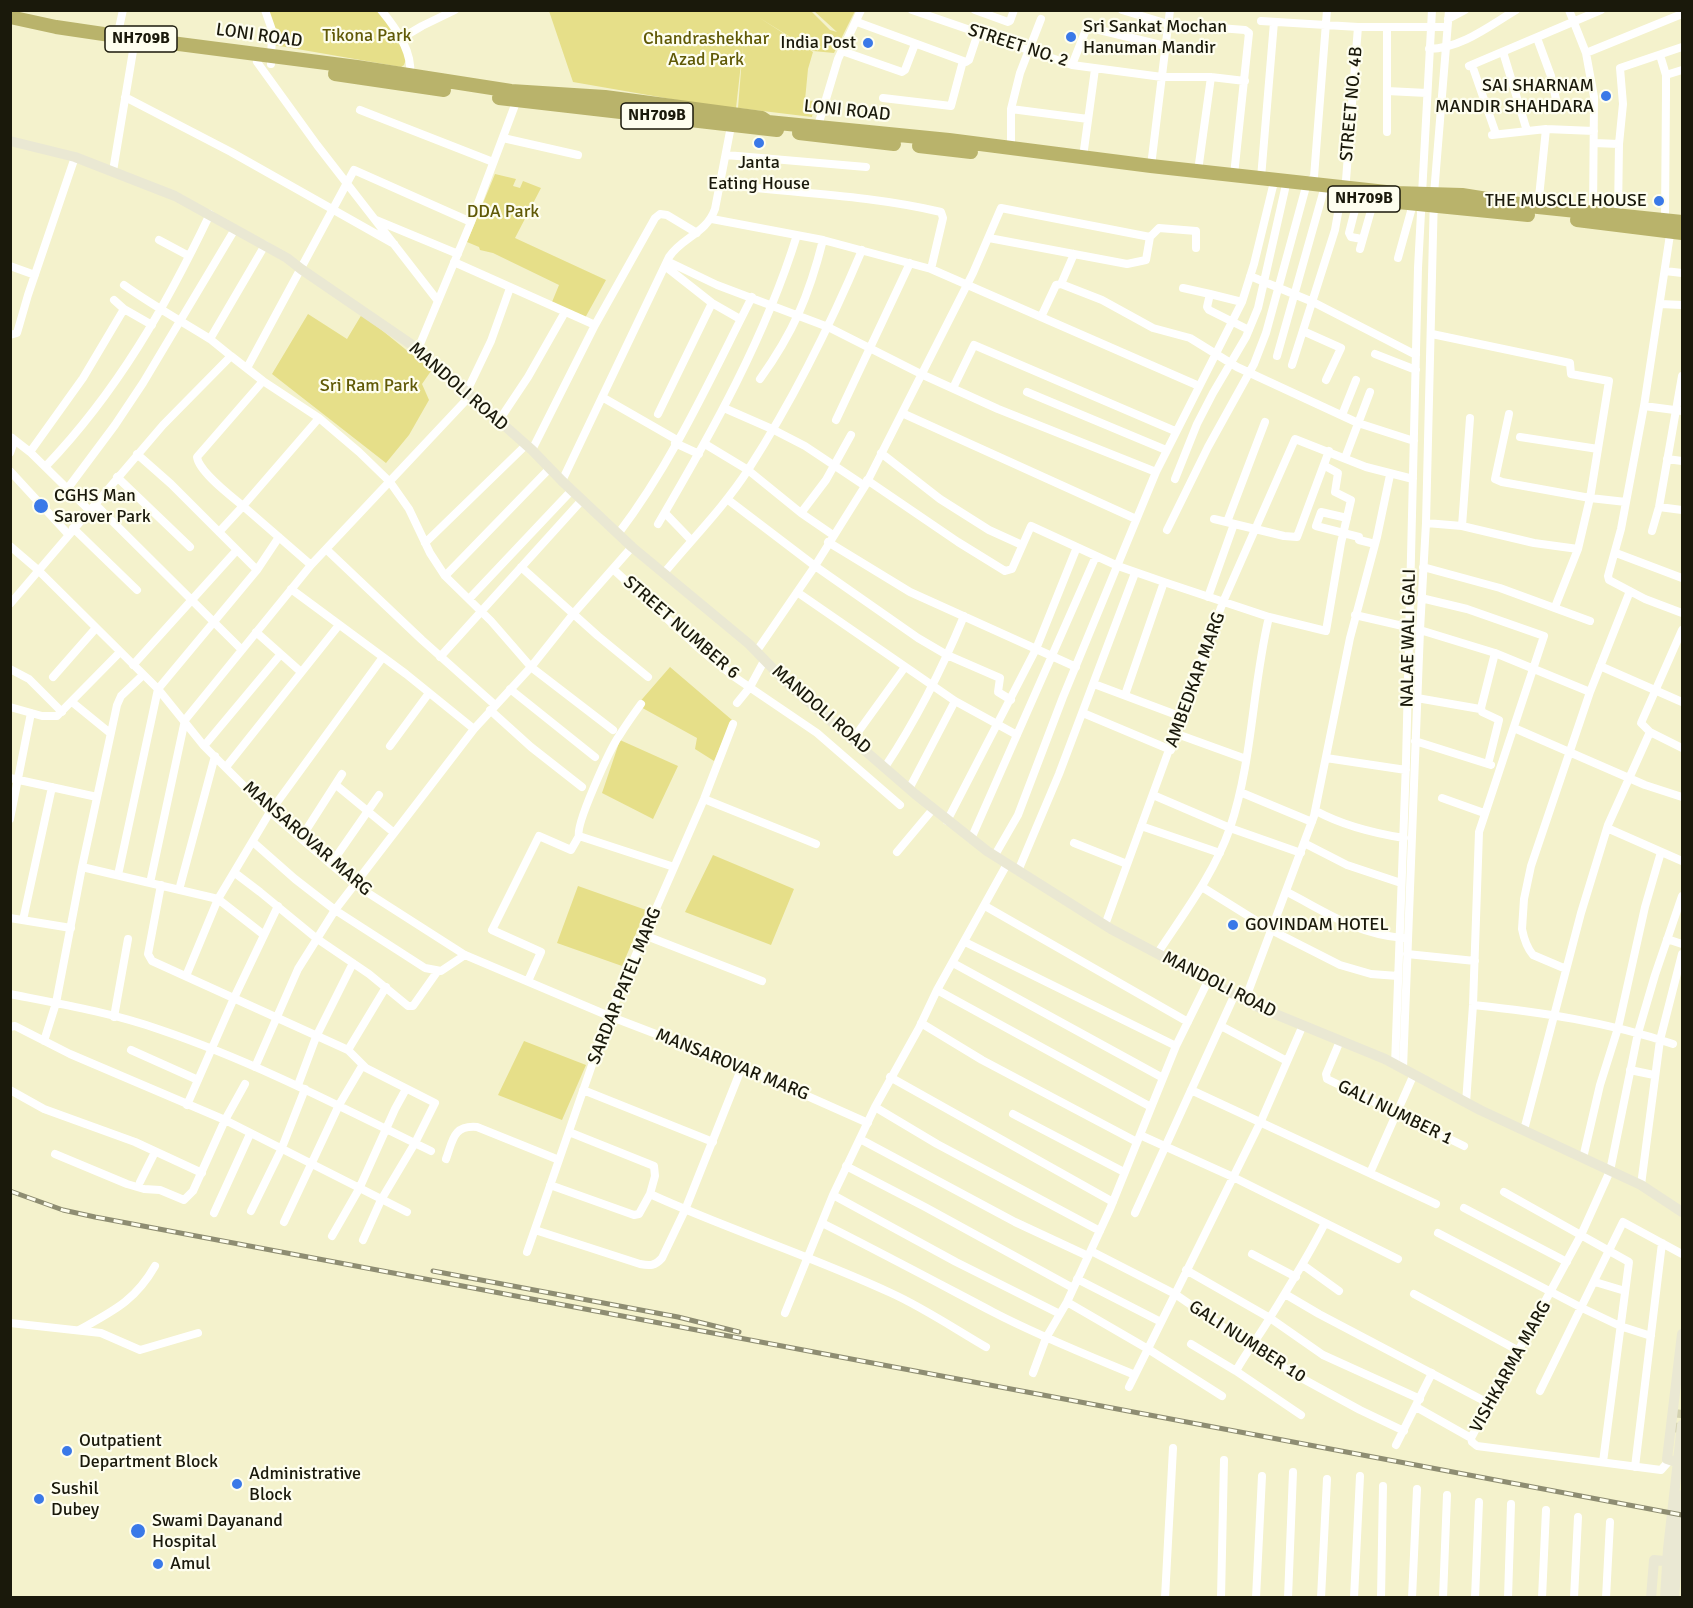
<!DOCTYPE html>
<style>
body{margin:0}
#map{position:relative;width:1693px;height:1608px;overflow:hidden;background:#f4f2cc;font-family:Signika,sans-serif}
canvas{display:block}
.frame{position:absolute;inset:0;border:12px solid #1a190b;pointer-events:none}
</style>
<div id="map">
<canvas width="1693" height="1608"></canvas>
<div class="frame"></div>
</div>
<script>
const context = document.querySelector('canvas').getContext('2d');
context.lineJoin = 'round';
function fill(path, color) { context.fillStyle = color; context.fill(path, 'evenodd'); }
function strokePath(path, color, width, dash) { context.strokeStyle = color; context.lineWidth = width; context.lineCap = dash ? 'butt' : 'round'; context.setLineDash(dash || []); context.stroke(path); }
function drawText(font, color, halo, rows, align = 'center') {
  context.font = font + ' Signika,sans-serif'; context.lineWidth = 4.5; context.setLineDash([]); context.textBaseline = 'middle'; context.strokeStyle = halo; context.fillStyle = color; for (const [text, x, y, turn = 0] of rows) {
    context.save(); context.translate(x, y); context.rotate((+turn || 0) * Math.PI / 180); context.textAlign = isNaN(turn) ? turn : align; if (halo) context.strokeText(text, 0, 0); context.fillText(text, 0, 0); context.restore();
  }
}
const green = new Path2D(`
 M267,11H377L387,19L407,56L404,65L401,67L274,45Z
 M549,11H811L830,30L837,32L814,11H855L834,53L813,51L758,17L813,52L808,69L805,100L815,101L812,117L738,108L743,46L736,108L711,106L573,82Z
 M495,174L516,179L513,186L520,188L523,181L541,188L515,238L606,280L585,318L552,302L559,285L493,253L480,250L479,247L467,242Z
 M308,314L347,339L362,314L421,362L431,371L422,384L429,400L409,435L386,463L272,374Z
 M670,667L732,720L714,761L695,749L697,738L637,705Z
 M620,740L678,766L653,819L602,793Z
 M713,855L794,889L771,945L685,912Z
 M578,886L646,910L622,966L557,943Z
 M524,1041L586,1065L562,1120L498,1095Z`);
const secondaryTunnel = new Path2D(`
 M1679,1433L1682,1410`);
const street = new Path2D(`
 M265,10L272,30L271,64
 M381,10C396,28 413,52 410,75
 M912,10L1072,65L1162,77H1211L1245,81
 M975,10L1008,22L1010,21L1014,10
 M1122,10L1168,24L1245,30L1249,33L1234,175
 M1569,10L1586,53L1594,97L1593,215
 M1448,19L1465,10
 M1261,21L1358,27H1447
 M857,22L966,62L969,60L978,33
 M117,37L123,10
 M1537,38L1551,76L1557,104
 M400,39L422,26L455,10
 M1429,49C1462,48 1489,26 1516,10
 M842,51L902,72L905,70L915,44
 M1503,52L1527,131
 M1586,53L1682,14
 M1660,55L1666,75V92L1665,220
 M257,62L317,145L438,301
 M1072,65L1087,27L1165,46
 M1472,65L1496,134
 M1469,66L1601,10
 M1666,75L1682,70
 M1387,91L1427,93
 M125,97L231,152L394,244
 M883,98L951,106L963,61
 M1011,109L1088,119
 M360,110L493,162
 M817,129L838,59L861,10
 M1387,132V28
 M1492,135L1546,129L1594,131
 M503,138L578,155
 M1594,143L1619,144
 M1011,149V109L1020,73L1041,19
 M726,155L866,167
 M1083,157L1095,69
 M1151,166L1170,10
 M113,171L134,45
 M1198,171L1211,77
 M1261,178L1274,22
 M1346,180L1358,27
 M720,184C793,193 869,195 941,212L943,218L931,269
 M1358,198L1349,233L1351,237L1362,239
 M1538,207L1546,129
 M1618,215L1619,144L1623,104L1620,68L1682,47
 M712,219L823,240L931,269L1199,386
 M376,220L458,254
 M1671,228L1644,406L1621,529L1608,576L1609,580L1645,599L1682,613
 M989,238L1127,264L1146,260L1150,237L1159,228L1196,231V248
 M159,240L189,256
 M1360,249L1374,200
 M1398,258L1413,204
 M667,261L717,285L828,327L921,374L998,409L1156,472
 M454,262L595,325
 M10,266L35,275
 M665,266L712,303L740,319
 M1665,271L1682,273
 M1250,276L1313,302L1416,355
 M1061,284L1074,254
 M124,285C152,305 181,321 210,339
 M1183,288L1210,294L1207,307L1209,310L1249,330
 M1210,294L1242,302
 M114,300L124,309L152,325
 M1660,304L1682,305
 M1041,317L1056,285L1061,284L1102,300L1153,328L1190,338L1237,367L1358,423L1414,441
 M1303,331L1341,348L1326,380
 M1432,334L1570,363L1571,374L1609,381L1590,498L1578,549L1555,607
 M10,335L17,333L28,295L75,157
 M418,349L471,222L518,97
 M1375,354L1416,370
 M231,356L263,381L319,418L359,452L390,482L409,509L430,553L445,576L491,621L531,667L613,730
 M1277,356L1323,193
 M1292,365L1335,230L1341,196
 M247,368L354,170L471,222
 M760,379C793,333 809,296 823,240
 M953,388L974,345L1175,431
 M1027,392L1166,450
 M466,393L491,341L510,288
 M602,397L677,440
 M1644,406L1682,411
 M724,408L772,429L805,446L865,486
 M902,413L1136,519
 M658,414L712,303
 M1509,414L1495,479L1502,482L1590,498L1626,502
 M1342,415L1356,380
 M836,420L910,263
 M498,422L528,377L565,312
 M1520,437L1598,449
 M12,438L30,452L89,510
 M675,443L699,454
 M705,444L748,470L801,513L826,480L851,435
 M532,450L595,325L655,218L660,214L667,215L697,233
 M30,452L83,378L124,309
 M10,453L14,442L12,438
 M881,453L940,499L989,530L1022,545
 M137,454L171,484L257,570
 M1345,458L1370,392
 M1667,459L1682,461
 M46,466C117,392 166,306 210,214
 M10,471L68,534
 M117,477L190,547
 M1175,479L1197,424L1213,393L1246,337L1258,308L1285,189
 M867,480L958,542L1005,571L1012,569L1031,526L1118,566L1164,582L1125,695
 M562,481L669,257C682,237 706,234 715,209L732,121
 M68,488L115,425L143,383L235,229
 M727,499L815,566L918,638L947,655L1000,678L998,692L1011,700
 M95,504L242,650
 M1659,507L1682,510
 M665,513L691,540
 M801,513L833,535
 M1347,518L1321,512L1316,526L1359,537V540L1375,544
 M1214,519L1284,536L1297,537L1329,451
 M1227,522L1265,422
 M1426,523L1462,526L1534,543L1578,549
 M658,524C712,432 765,338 797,235
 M1462,526L1470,418
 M73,528L137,590
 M1167,530L1208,447L1254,364L1266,333L1307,183L1314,177L1327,10
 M1652,531L1659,507L1682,376
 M219,532L243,506C231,496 199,472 197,457L263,381
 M618,534C673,462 711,377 752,297
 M828,542L910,592L1076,667
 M425,543L526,445
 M10,546L38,570L158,689L204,746L270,812L354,884L465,955L609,1016L742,1067L868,1123
 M326,549L422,640L495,705
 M1616,553L1682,578
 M311,565L243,506L319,418
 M521,567L598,636L648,677
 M1423,567L1500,588L1590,621
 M613,569L702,651L733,676L817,733L900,805
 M664,573C692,539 724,507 748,470C793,400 830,326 862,250
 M445,576L549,469
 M1164,582L1269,617L1326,631L1341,543L1351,500L1335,492L1338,473L1325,466
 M291,589L406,674L474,729
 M797,592L955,701L1017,735
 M1208,597L1234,524
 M1421,598L1467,609L1544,636L1479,832L1473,1005L1466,1103
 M469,599L572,490
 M10,604L163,425L231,356L210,339L265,245
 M1355,615L1420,630L1495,653L1590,692
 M256,632L301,672
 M756,652L815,566L865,486L973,273L1001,208L1150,237
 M440,657L582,500
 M133,665L236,551
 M1600,666L1682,702
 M10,669L29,679L62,712
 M53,677L96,628
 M1094,684L1182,717
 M510,689L595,757
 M1417,698L1480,709
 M72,702L110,733
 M737,703L750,687L764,661
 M10,707L42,716H57L120,652
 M490,710L531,747L582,787
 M1083,713L1171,750
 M1514,728L1645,785L1682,797
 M1650,732L1682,748
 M1177,734L1246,759
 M853,739L905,667
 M1415,741L1491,765
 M204,746L280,655
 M390,746L429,693
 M1326,758L1406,770
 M1488,764L1499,720L1482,712L1481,708L1495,653
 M226,767L339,625
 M885,767C917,719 942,669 964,616
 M10,778L97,797
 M336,785L393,832
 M909,789L955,701
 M1240,792L1312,822
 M1153,795L1230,828L1301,853
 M1442,798L1484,813
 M704,799L816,844
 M1316,811C1344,826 1372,833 1404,838
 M10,819L31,713
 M947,821L1036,649L1077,547
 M1141,826L1220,853
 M1607,828L1682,861
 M579,836L674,867
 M301,838L342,774
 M971,839L1096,556
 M253,842L295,879L335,910L425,968L441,971L465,955
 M1074,843L1127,864
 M1304,843L1347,865L1401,883
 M897,852L933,809
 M995,855L1018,815L1063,697L1156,472L1242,302L1254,264L1273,186
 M331,864L379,795
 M82,867L218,899L264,935
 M1018,871L1059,774L1135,573
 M235,873L260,892L316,938L369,974L408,1006H413L437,972
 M118,875L158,689L257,570L279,537
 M150,883L185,720L311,565L470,396
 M161,885L148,954L152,961L348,1050L366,1068L435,1103L415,1143L381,1200L363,1240
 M1202,887L1271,930L1340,965L1371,974L1398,976
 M179,890L215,756
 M1287,892C1328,913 1356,934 1404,938
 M985,906L1188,1022
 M10,918L71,928
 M23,920L52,787
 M1105,925L1223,602L1295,439L1366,467L1413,479
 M644,935L762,981
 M1667,939L1682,944
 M965,942L1176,1046
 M1157,954C1184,913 1214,874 1230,828C1253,760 1252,687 1269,617
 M1407,954L1475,961
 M953,963L1163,1078
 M1566,969L1533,955C1527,948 1524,939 1522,929L1524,899L1531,866L1590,692L1630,591
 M186,976L218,899L270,812L383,657
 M528,981L541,952L492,930L539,836L571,850L579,836C575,825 610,749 619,736C626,725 633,715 641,704
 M937,990L1151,1107
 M10,994C61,1004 113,1013 161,1030C255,1062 343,1108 431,1151
 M1245,1000L1314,816L1350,638L1377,537L1390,475
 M1473,1005C1540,1012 1608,1022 1673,1044
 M114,1017L128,939
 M921,1023L982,1060L1137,1142
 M1221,1026L1287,1061
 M10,1027L15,1026L70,1054L225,1120L407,1212
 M44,1041L56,1003L82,867L117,705L121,696L143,675
 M1340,1041L1326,1074L1327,1079L1464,1146
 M131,1050L198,1080
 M348,1050L386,987
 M1395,1065L1406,762L1418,268L1432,10
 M255,1067L298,969L335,910L474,729L531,667L574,613L632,547
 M1403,1069L1420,630L1426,523L1434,194L1449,10
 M1630,1070L1654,1075
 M890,1077L1113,1202
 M298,1085L316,1037L353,963
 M10,1090L44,1109L135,1142L202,1173
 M583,1090L713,1142
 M1191,1090L1436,1204
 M187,1105L234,998L278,906
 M875,1107L937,1144L1100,1231
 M1013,1114L1124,1172
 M1524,1130L1581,913L1608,825L1650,732L1641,723L1682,630
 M569,1132L654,1166L655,1176L650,1194
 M1140,1135L1233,1177L1398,1259
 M860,1139L1015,1222L1088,1256
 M55,1154L127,1184L144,1189L160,1190L184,1200L193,1191L225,1120L245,1084
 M1583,1158L1600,1085L1618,1028L1645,907L1661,852
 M446,1159C453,1140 453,1125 477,1127L559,1160
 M846,1166L925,1207L1073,1288
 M1370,1173L1414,1074
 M140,1182L155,1152
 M550,1185L634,1215L639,1214L650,1194C729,1230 812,1256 891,1293C924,1308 955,1329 986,1347
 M1641,1185L1660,1040L1682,954
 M1504,1192L1629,1262L1603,1462
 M833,1195L956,1262L1060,1314
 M1464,1208L1567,1262
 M251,1211L281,1150L305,1089
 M214,1213L250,1134
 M1135,1213L1235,994
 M284,1222L339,1105L362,1066
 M822,1223C880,1252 936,1282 993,1312C1039,1336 1087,1355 1135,1375
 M535,1230L640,1264C650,1266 655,1266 662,1258L685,1210L742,1067
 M1438,1233L1582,1308L1620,1326L1651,1336
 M332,1236L359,1189L395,1109L406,1089
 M1091,1251L1175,1294L1268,1358L1305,1380L1360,1410L1404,1431
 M527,1252L609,1016L704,799L733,724
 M1252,1254L1296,1277
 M1303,1265L1339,1291
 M1186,1270L1270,1318L1323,1355L1420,1399
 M1077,1279L1161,1322
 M1595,1282L1625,1291
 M1285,1294L1319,1314L1490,1404
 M1414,1294L1519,1351
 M1067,1302L1148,1349L1222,1396
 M785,1313L833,1195L875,1107L919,1028L937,990L1007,864
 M10,1323L101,1333L140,1350L198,1333
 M79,1330C113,1311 135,1301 155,1266
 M1191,1344L1236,1371L1301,1415
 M1236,1371C1247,1351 1260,1335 1271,1316C1290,1285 1309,1255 1325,1223
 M1033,1373L1046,1338L1067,1302L1110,1209L1176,1046L1208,981
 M1129,1387L1261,1121L1303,1025
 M1540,1391L1623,1222L1682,1254
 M1416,1407L1471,1438
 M1396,1445L1432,1373
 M1669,1461L1661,1470L1477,1446L1472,1442L1471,1438L1581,1235L1610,1171L1638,1033L1655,975L1682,896
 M1635,1467L1662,1243
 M1165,1598L1173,1448
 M1221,1598L1224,1460
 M1256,1598L1262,1476
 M1288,1598L1293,1472
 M1321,1598L1327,1479
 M1354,1598L1360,1476
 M1381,1598L1383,1486
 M1412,1598L1417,1489
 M1443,1598L1447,1495
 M1475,1598L1479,1502
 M1508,1598L1511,1504
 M1542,1598L1546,1510
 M1574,1598L1578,1517
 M1606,1598L1610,1522`);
const secondary = new Path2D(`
 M10,141L75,157L175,196L287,258L301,269L418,349L532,450L562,481L632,547L749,644L788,684L915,794L987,851L1111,929L1258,1007L1385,1059L1480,1110L1641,1185L1682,1212
 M1682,1334L1667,1459L1682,1464
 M1651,1598L1654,1560L1674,1562
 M1665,1598L1668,1549L1682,1425
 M1674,1598L1682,1495`);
const highway = new Path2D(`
 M10,17L56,27L117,36L357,67L511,91L605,97L762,118L768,122L949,140L1151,166L1395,193L1462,195L1538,207L1682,222
 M335,74L444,90
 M499,98L777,130
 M799,133L894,144
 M919,146L971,152
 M1368,199L1528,215
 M1577,220L1682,233`);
const rail = new Path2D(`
 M10,1191L63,1210L95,1217L1682,1515
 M433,1271L678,1317L739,1332`);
const markers = [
 [1071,37,6,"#3a79e8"],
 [868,43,6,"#3a79e8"],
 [1606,96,6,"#3a79e8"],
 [759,143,6,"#3a79e8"],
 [1659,201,6,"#3a79e8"],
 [41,506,8,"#3a79e8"],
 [1233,925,6,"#3a79e8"],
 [67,1451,6,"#3a79e8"],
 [237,1484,6,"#3a79e8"],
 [39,1499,6,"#3a79e8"],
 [138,1531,8,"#3a79e8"],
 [158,1564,6,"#3a79e8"]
];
const shields = [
 [141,39,72],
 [657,116,72],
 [1364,199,72]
];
const shieldNames = [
 ["NH709B",141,39],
 ["NH709B",657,116],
 ["NH709B",1364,199]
];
const poiNames = [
 ["Sri Sankat Mochan",1083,27],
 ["Hanuman Mandir",1083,48],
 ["India Post",856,43,"right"],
 ["SAI SHARNAM",1594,86,"right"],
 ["MANDIR SHAHDARA",1594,107,"right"],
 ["Janta",759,163,"center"],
 ["Eating House",759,184,"center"],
 ["THE MUSCLE HOUSE",1647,201,"right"],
 ["CGHS Man",54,496],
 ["Sarover Park",54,517],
 ["GOVINDAM HOTEL",1245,925],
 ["Outpatient",79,1441],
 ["Department Block",79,1462],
 ["Administrative",249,1474],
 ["Block",249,1495],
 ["Sushil",51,1489],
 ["Dubey",51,1510],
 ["Swami Dayanand",152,1521],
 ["Hospital",152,1542],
 ["Amul",170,1564]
];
const streetNames = [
 ["LONI ROAD",259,36,8],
 ["STREET NO. 2",1018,46,18],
 ["STREET NO. 4B",1352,104,-85],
 ["LONI ROAD",847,111,6],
 ["MANDOLI ROAD",458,387,41],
 ["STREET NUMBER 6",681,628,41],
 ["NALAE WALI GALI",1409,638,-89],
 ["AMBEDKAR MARG",1196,680,-70],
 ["MANDOLI ROAD",821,710,41],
 ["MANSAROVAR MARG",307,839,41],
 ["MANDOLI ROAD",1219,985,27],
 ["SARDAR PATEL MARG",625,986,-68],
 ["MANSAROVAR MARG",732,1065,22],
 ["GALI NUMBER 1",1395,1113,26],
 ["GALI NUMBER 10",1247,1342,33],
 ["VISHKARMA MARG",1511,1367,-61]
];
const parkNames = [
 ["Tikona Park",367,36],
 ["Chandrashekhar",706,39],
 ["Azad Park",706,60],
 ["DDA Park",503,212],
 ["Sri Ram Park",369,386]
];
fill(green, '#e6df89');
strokePath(secondaryTunnel, '#d3d1af', 10, [10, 5]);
strokePath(street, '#fff', 8);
strokePath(secondary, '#eae8d3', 10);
strokePath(highway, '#b9b36b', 14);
strokePath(rail, '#8e8d72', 5);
strokePath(rail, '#fefeef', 3, [9]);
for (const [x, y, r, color] of markers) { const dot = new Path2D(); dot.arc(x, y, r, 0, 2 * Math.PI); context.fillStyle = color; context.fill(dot); strokePath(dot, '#fefeef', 2); }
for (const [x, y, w] of shields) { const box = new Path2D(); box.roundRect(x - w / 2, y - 13, w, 26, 4.5); context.fillStyle = '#fefeef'; context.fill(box); strokePath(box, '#1a190b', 1.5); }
drawText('bold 16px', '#1a190b', null, shieldNames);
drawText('18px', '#1a190b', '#fefeef', poiNames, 'left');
drawText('18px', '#1a190b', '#fefeef', streetNames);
drawText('18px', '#605906', '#fefeef', parkNames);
</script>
